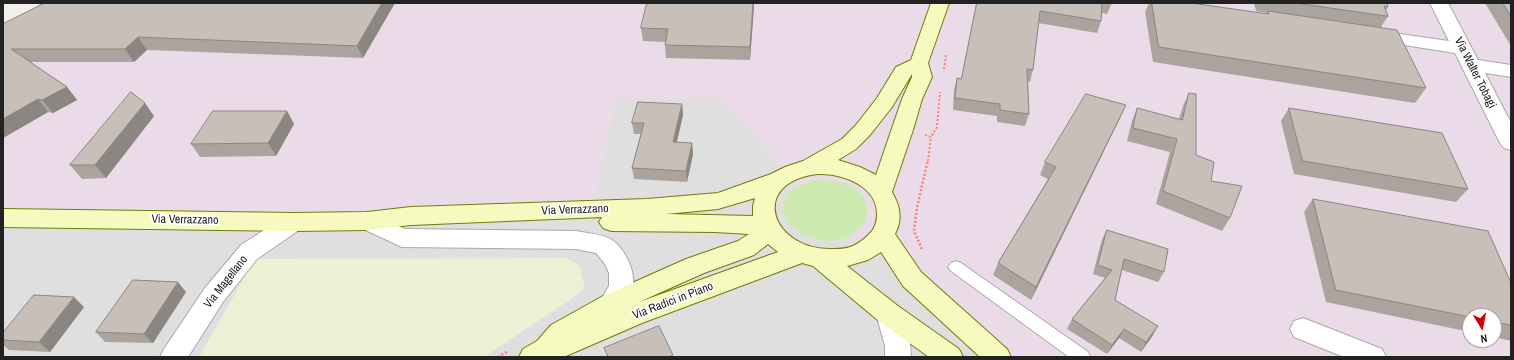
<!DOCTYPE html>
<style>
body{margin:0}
#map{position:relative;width:1514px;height:360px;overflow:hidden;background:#f2efe9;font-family:"Archivo Narrow",sans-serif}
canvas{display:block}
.frame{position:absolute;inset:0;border:4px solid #222;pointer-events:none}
.north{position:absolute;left:1462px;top:308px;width:40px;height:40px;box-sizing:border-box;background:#fff;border:1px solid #a7a7a7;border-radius:50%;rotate:170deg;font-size:11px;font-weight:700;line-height:16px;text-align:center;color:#222}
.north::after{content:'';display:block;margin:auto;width:14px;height:18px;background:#d40000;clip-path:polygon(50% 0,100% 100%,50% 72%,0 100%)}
</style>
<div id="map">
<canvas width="1514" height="360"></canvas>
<div class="frame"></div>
<div class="north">N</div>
</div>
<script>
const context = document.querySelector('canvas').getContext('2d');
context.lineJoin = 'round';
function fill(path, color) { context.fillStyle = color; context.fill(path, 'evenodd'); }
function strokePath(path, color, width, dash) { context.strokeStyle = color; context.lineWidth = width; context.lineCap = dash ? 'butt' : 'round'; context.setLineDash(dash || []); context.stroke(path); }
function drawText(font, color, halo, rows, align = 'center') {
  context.font = font + ' "Archivo Narrow",sans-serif'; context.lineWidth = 3.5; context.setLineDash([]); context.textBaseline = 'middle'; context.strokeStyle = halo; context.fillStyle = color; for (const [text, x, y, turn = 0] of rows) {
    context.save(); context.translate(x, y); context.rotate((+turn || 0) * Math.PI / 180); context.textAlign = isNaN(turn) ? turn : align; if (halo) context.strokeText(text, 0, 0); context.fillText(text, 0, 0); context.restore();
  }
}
const residential = new Path2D(`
 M615,98L721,99L802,188L996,357H3V215L590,219Z`);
const industrial = new Path2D(`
 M56,3H1511V357H996L802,188L721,99H615L590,219L262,218L3,215V29ZM1470,316H1494V340H1470Z`);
const farmland = new Path2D(`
 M566,258L579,265L585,288L567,302L484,357H199L255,259Z`);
const grass = new Path2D(`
 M817,179C835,179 865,184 867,208C867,214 867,220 863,225C845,248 805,245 788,222C771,199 797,184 817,179Z`);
const pathFar1 = new Path2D(`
 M944,69L946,54
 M925,135L931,137L937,127L940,92
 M928,161L931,137`);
const path = new Path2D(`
 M922,249L914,231L917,207L928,160
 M498,357L508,351`);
const lane = new Path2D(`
 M956,261L961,263L1088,352L1090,357H1069L951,271L948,267L951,263Z`);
const street = new Path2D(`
 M1430,3H1448L1478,60L1511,65V77L1485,73L1511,123V150L1504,148L1500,143L1455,53L1372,40L1366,39L1363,35L1366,31L1372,30L1449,41Z
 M367,212L405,229L576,231C586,233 603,234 612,240C625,249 635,270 633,286C632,294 625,303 621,310L612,313L603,310L599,303L609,286V273L605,264L596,253L576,249L402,247L359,227L355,221L359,215Z
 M294,213L302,216L306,222L302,228L257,259L223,302L188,357H160L164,349L205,288L241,245L286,216Z
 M889,303L898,306C906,322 911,340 911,357H885V346L876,314L880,306Z
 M1303,318L1382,349L1386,357H1344L1294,337L1290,329L1294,321Z`);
const secondary = new Path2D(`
 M931,3H949L928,63L932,77L922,99L913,130L892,192C900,206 903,219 895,234L921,272L1007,349L1011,357H980L903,286L881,252L868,260L847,266L898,306L959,349L963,357H929L880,322L813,266L802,263L642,323L566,356L519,357L523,349L537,341L551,325L603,296L686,259L738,241L749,234L715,232L611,231L603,228L599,222L602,217L411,225L367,230L294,231L3,227V209L294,213L367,212L411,207L647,199L718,193L771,174L785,167L803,161L842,139L856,125L877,98L896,67L911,60ZM912,74V77L902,99L876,175L860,167L838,160L856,149L870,135L892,107ZM817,174C841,173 877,185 877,214C877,220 876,225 872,231C867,237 861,242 853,246C846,249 839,249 832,249C771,250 748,183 817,174ZM755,198L753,206V216L666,214L718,209ZM768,244L778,252L639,302L704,273L754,255Z`);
const wall = new Path2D(`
 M35,3H395L363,58L147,50L134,62H30L67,87L77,100L53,113L48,112L3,138V24L41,5Z
 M673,3H754L750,60L666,58L665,45V42L643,41L641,28Z
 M977,3H1112L1107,14L1102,13L1101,21L1097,33L1038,23L1033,70L1030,82L1028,81L1029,114L1025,126L997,122V116L953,110L954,90L957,78L961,79Z
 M1149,3H1191L1266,14L1267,13L1256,11L1254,3H1387L1388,7L1386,11L1388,16L1381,27L1426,88L1415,103L1153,62L1145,12Z
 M1485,3H1511V46Z
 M1189,93L1196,155L1211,181L1230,218L1222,231L1156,204L1170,152L1127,141L1132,121L1137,108L1179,119L1183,106Z
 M682,104L683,115L677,142L692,143L693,154L687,182L634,179L632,168L641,134H634L632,123Z
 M1289,108L1468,189L1456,202L1294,174L1281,121Z
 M287,111L294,124L276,156L200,157L191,144Z
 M154,116L106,178L82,179L70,165Z
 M1120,118L1031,300L993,275L998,263L1048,179L1040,175L1045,162Z
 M1313,199L1511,283V341L1494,337V316H1470V332L1326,302L1304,212Z
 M1107,230L1164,272L1158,282L1122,270L1115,300L1153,335L1141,352L1119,338L1107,354L1067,329L1072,319L1105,278L1093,274L1102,239Z
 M186,292L153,343L105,342L96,332Z
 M84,307L50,352L9,350L3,345V333Z`);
const shadedWall = new Path2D(`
 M382,3H395L363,58L357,46Z
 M753,3H754V7L750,60V47Z
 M138,37L147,50L134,62L125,49Z
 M67,87L77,100L53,113L42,100Z
 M38,99L48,112L3,138V119Z
 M145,103L154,116L106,178L95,165Z
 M682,104L683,115L674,153L673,142Z
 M1126,105L1120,118L1031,300L1036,287Z
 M287,111L294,124L276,156L268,143Z
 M692,143L693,154L687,182L686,171Z
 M178,282L186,292L153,343L144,334Z
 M74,297L84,307L50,352L39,342Z
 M1158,326L1153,335L1141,352L1146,342Z
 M1124,329L1119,338L1107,354L1112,345Z`);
const building = new Path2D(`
 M45,3H382L357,46L138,37L125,49H11L67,87L42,100L38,99L3,119V24Z
 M647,3H753L750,47L665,45L668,29L641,28Z
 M977,3H1102L1101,21L1040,11L1033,70L1027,69L1029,114L1000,110V104L955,98L957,78L961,79Z
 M1152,3H1191L1269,14L1268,11L1397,30L1426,88L1159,47Z
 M1296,3H1387L1388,7L1384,6L1388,16Z
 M1503,3H1511V16Z
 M131,92L145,103L95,165H70Z
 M1189,93L1196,94V155L1214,162L1211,181L1242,186L1230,218L1163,191L1177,139L1133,128L1137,108L1182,120Z
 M1086,94L1126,105L1036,287L998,263L1056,167L1045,162Z
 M638,102L682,104L673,142L692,143L686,171L632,168L644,123H632Z
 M1289,108L1442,133L1468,189L1303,161Z
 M213,111H287L268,143L191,144Z
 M1313,199L1488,231L1511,283V325L1494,322V316H1470V317L1336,290Z
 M1107,230L1168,249L1164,272L1124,259L1115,300L1158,326L1146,342L1124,329L1112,345L1072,319L1112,270L1098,265Z
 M133,280L178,282L144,334L96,332Z
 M34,295L74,297L39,342L3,340V333Z
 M659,326L673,355L668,357H608L604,348Z`);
const streetNames = [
 ["Via Walter Tobagi",1475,73,63],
 ["Via Verrazzano",575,210,-2],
 ["Via Verrazzano",185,220,1],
 ["Via Magellano",226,282,-52],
 ["Via Radici in Piano",673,301,-21]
];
fill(residential, '#e0dfdf');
fill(industrial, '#ebdbe8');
fill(farmland, '#eef0d5');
fill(grass, '#cdebb0');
strokePath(lane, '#a9a9a9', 2);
strokePath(street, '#a9a9a9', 2);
strokePath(secondary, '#707d05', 2);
strokePath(pathFar1, '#fa8072', 2, [2, 2]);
strokePath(path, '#fa8072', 2.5, [2, 2]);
fill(lane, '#fff');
fill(street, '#fff');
fill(secondary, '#f7fabf');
fill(wall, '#aba49e');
fill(shadedWall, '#8b8681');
fill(building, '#c7bfb8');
strokePath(building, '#8b8681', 1);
drawText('12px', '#222', '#fff', streetNames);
</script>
